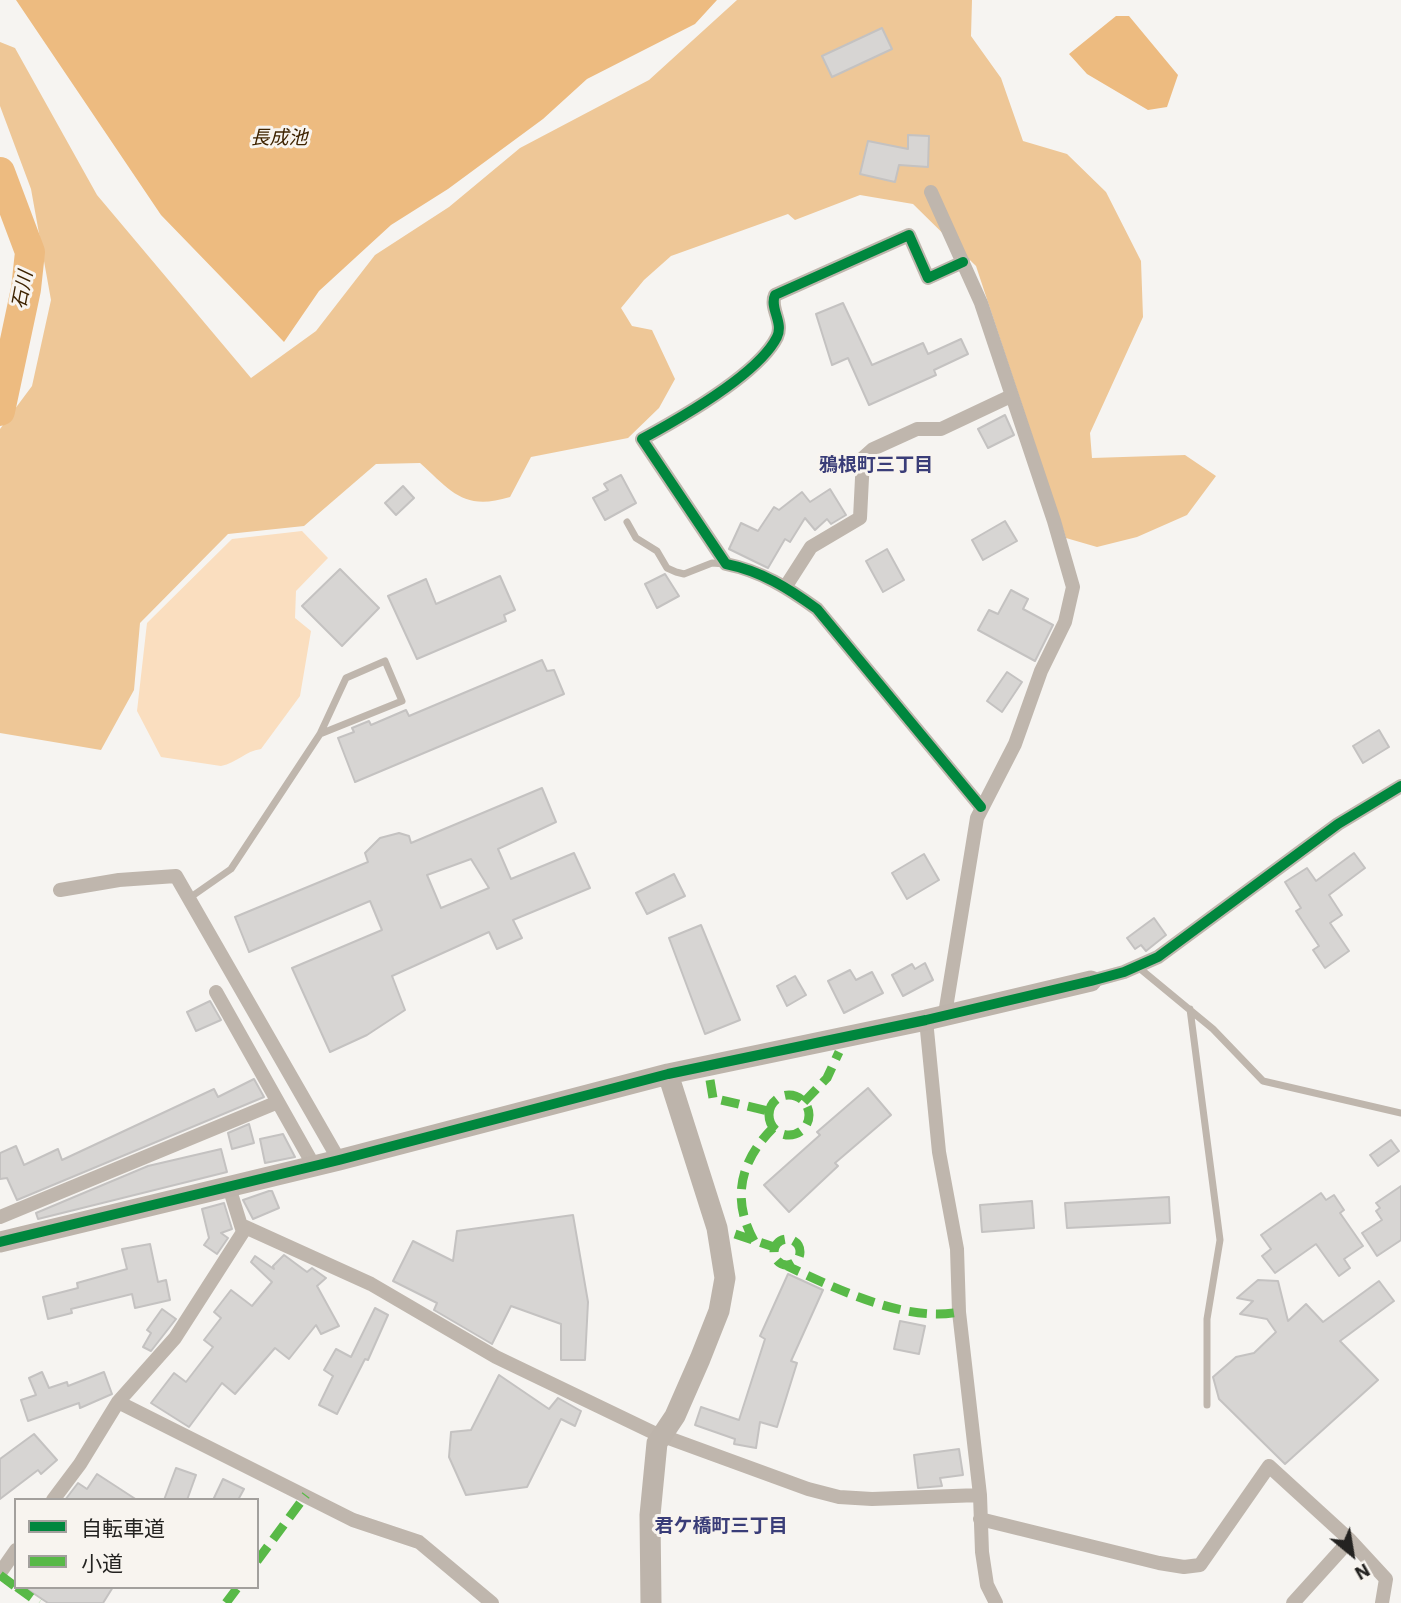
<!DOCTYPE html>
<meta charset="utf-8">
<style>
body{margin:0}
#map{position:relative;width:1401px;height:1603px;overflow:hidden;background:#f6f4f1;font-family:"IBM Plex Sans","Noto Sans JP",sans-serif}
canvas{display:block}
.legend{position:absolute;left:14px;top:1498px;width:245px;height:91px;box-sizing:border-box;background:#f8f4ef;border:2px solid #a3a09d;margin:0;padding:9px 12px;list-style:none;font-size:21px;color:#242321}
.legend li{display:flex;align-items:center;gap:14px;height:35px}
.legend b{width:35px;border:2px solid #a3a09d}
.north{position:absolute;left:1317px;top:1519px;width:70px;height:70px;-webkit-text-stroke:5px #f8f4ef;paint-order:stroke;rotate:150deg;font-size:19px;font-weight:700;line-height:28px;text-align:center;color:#242321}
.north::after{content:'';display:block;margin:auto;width:24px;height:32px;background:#242321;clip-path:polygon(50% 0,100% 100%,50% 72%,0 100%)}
</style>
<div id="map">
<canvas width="1401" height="1603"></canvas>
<ul class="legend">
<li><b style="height:9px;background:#00873e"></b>自転車道</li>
<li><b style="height:9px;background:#58b947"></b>小道</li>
</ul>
<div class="north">N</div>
</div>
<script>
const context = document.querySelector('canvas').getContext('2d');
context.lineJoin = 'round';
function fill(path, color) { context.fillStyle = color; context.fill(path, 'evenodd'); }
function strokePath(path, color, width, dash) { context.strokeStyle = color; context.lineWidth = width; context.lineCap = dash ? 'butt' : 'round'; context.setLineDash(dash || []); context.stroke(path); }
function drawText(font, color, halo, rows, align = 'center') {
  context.font = font + ' "IBM Plex Sans","Noto Sans JP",sans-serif'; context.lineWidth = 6; context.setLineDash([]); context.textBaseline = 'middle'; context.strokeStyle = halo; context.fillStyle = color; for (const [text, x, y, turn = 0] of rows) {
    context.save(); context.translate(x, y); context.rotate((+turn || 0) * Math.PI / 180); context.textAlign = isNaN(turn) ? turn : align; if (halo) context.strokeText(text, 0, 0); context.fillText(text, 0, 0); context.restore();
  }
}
const green = new Path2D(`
 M302,531L328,558L296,591L295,618L311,631L300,696L261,749C245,751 237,763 221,766L161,757L137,711L147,623L232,539Z`);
const forest = new Path2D(`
 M737,0H972L971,36L1001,78L1023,141L1067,154L1106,192L1141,261L1143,317L1090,433L1092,458L1185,455L1216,476L1187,515L1137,537L1097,547L1066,538L976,266L913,204L860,195L795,220L788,214L671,256L644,280L621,308L632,326L652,330L675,379L659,408L628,438L531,457L510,497C464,511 452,492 420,463L376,464L304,526L228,534L140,623L134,690L101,750L0,733V429L32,386L51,300L31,189L0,106V42L15,48L97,195L251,378L316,331L375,255L449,207L520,148L649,80Z`);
const water = new Path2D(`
 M16,0H717L695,24L587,79L543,119L448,189L391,225L319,291L284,342L161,215Z
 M1116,16H1129L1178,75L1167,107L1148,110L1087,74L1069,54Z`);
const river = new Path2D(`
 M0,172L30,252L26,289L0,411`);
const building = new Path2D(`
 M882,28L892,49L832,77L822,56Z
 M908,135L929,136L928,167L899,165L895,182L860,174L868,141L908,149Z
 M843,303L872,365L923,343L928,354L961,339L968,354L934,370L936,375L869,405L848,358L832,365L816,314Z
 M1005,415L1014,435L988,448L978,429Z
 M621,475L636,503L605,520L593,498L608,490L604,484Z
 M403,486L414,498L396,515L385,503Z
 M830,489L846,515L831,524L827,519L815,530L805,518L790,542L785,539L768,568L729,549L741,523L758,531L774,507L779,510L802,492L810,502Z
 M1005,521L1017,541L983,560L972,540Z
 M887,549L904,580L883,592L866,561Z
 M340,569L379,608L342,646L302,606Z
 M665,574L679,596L657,608L645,584Z
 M500,576L515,610L504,615L506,621L417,659L388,596L426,579L436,604Z
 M1011,590L1028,599L1023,609L1053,625L1035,661L978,630L989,610L998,614Z
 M542,660L547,671L554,670L564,694L355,782L338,738L354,732L352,728L369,721L371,725L406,710L409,716Z
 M1007,672L1022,682L1002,712L987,701Z
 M1379,730L1389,747L1363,763L1353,746Z
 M542,788L556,822L498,849L511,879L574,853L590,888L513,920L522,938L497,949L489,932L392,976L405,1010L367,1035L330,1052L292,968L382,930L370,901L249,952L235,917L368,862L365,853L380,838L399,833L409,836L411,843ZM471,859L489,888L441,908L427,875Z
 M1354,853L1365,868L1329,895L1342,915L1330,923L1349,951L1325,968L1313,950L1319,946L1296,911L1301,908L1285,882L1307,868L1316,881Z
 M924,854L939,880L907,899L892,873Z
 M674,874L685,896L647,914L636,893Z
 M1154,918L1166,935L1146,951L1141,945L1135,949L1127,938Z
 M701,925L740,1020L705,1034L669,938Z
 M925,963L933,980L903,996L892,975L912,964L915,969Z
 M850,970L856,980L872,972L883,993L844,1013L828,981Z
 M795,976L806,995L787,1006L777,986Z
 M210,1001L221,1020L196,1031L187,1012Z
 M254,1079L264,1097L17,1200L7,1178L0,1179V1153L16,1146L24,1165L58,1149L62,1160L214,1089L218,1097Z
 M868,1088L891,1115L835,1163L838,1166L789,1212L764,1185L820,1135L817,1132Z
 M249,1124L254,1143L232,1149L228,1133Z
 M283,1134L295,1157L265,1163L260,1139Z
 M1391,1140L1399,1151L1378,1166L1370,1155Z
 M221,1149L227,1172L38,1219L36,1213L148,1166Z
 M1401,1186V1240L1377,1256L1362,1233L1382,1220L1376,1211L1380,1208L1376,1203Z
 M269,1191H272L279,1208L253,1219L243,1200Z
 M1321,1193L1326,1200L1334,1195L1344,1210L1340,1213L1363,1246L1344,1259L1350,1268L1339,1276L1316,1244L1275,1273L1262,1256L1271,1249L1261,1235Z
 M1169,1197L1170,1223L1067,1228L1065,1203Z
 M1032,1201L1034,1228L982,1232L980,1205Z
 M224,1203L232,1229L221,1233L228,1238L217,1254L204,1245L209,1238L202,1209Z
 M573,1215L588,1302L585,1360H561V1324L511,1306L492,1344L434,1310L437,1303L393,1281L413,1241L453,1261L457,1231Z
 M150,1244L158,1282L166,1280L170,1300L135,1308L132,1294L71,1309L72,1313L48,1319L43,1297L78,1288L77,1283L127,1269L122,1249Z
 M284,1255L307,1272L312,1268L326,1278L317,1286L339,1326L321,1334L316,1325L289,1359L275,1348L235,1394L222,1383L189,1427L151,1403L174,1373L186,1382L213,1347L204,1340L221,1318L214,1312L231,1290L252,1306L272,1282L251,1262L255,1256L274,1269L273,1266Z
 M788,1274L823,1290L791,1361L797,1363L777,1427L760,1422L756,1448L734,1444L735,1439L695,1425L701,1407L739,1420L765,1339L760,1336Z
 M1258,1280L1278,1281L1288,1321L1306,1304L1323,1322L1379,1281L1394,1301L1340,1341L1378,1380L1285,1464L1219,1399L1213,1377L1236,1357L1254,1353L1276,1332L1267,1319L1240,1314L1253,1301L1237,1298Z
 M375,1308L388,1315L368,1360L365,1359L337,1414L319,1405L333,1376L324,1370L336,1349L351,1357Z
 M162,1309L176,1319L151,1351L143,1347L151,1333L147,1330Z
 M900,1321L925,1326L919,1354L894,1349Z
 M42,1372L49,1388L67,1382L68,1386L104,1372L112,1394L80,1408L79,1403L28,1421L21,1400L36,1395L29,1378Z
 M499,1375L549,1409L558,1398L581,1411L575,1426L561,1419L527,1487L466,1495L449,1457L451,1432L471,1430Z
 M34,1434L57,1460L41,1474L38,1470L0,1499V1459Z
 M959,1449L963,1475L940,1478L942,1486L918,1488L914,1455Z
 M176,1468L196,1475L187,1500H164Z
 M97,1474L137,1500H65L78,1483L87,1489Z
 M223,1479L244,1489L238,1500H213Z
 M24,1587H113L103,1603H48Z`);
const lane = new Path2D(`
 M627,522L636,538L657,551L667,568L676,572L684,574L712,563L725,564
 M188,899L231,869L320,734L346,678L385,661L402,701L320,734
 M1138,967L1213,1029L1263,1081L1401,1113
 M1190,1009L1220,1240L1207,1319V1405`);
const street = new Path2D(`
 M931,192L981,303L1054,521L1073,587L1065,622L1041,671L1015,744L977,818L945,1014
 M963,262L928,278L909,235L775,295C769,308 784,322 777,337C758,375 679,419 642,439L726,564C761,571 788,588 817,609L981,807
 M786,586L811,547L860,518L863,458L873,449L917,429H941L1011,396
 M60,890L119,880L176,876L339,1160
 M1091,981L1124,972L1158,957L1338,824L1401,786
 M216,992L314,1166
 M926,1020L939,1152L957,1249L959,1312L980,1495L982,1552L987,1585L996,1603
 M0,1217L278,1102
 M243,1226L371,1284L496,1357L652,1432L808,1489L839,1497L872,1499L980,1495
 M118,1402L353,1520L419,1542L492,1603
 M53,1500L80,1464L118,1402L175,1338L243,1232L229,1187
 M980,1519L1159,1563L1184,1567L1200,1565L1269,1466L1350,1540L1386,1579L1382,1603
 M0,1573L16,1550
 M1293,1603L1350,1540`);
const secondary = new Path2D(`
 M0,1242L339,1160L668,1074L926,1020L1091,981
 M651,1603L650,1515L657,1443L675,1416L700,1359L719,1311L725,1278L717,1228L668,1074`);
const quiet = new Path2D(`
 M710,1080L713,1098L768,1111
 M769 1115a20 20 0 1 1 40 0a20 20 0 1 1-40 0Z
 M804,1102L827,1078L839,1052
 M735,1234L774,1247
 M774 1252a13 13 0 1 1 26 0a13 13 0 1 1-26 0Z
 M754,1241C731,1199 740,1161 773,1128
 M783,1264C832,1287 905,1323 959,1312
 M257,1561L306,1495
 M0,1575L16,1587
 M17,1587L39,1603
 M226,1603L238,1587`);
const cycleway = new Path2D(`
 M963,262L928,278L909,235L775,295C769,308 784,322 777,337C758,375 679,419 642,439L726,564C761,571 788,588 817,609L981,807
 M0,1242L339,1160L668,1074L926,1020L1091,981L1124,972L1158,957L1338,824L1401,786`);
const waterNames = [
 ["長成池",279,139],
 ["石川",23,290,-79]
];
const neighbourhoodNames = [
 ["鴉根町三丁目",876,466],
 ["君ケ橋町三丁目",721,1527]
];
fill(green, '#fadebf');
fill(forest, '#eec797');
fill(water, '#edbb80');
strokePath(river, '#edbb80', 30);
fill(building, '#d7d5d3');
strokePath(building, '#c4c2c1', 2);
strokePath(lane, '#bfb6ad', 7);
strokePath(street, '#bfb6ad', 14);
strokePath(secondary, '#bdb4ab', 21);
strokePath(quiet, '#58b947', 9, [18, 9]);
strokePath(cycleway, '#00873e', 10);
drawText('italic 19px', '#3e2300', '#f8f4ef', waterNames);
drawText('bold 19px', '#3a3d78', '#f8f4ef', neighbourhoodNames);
</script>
